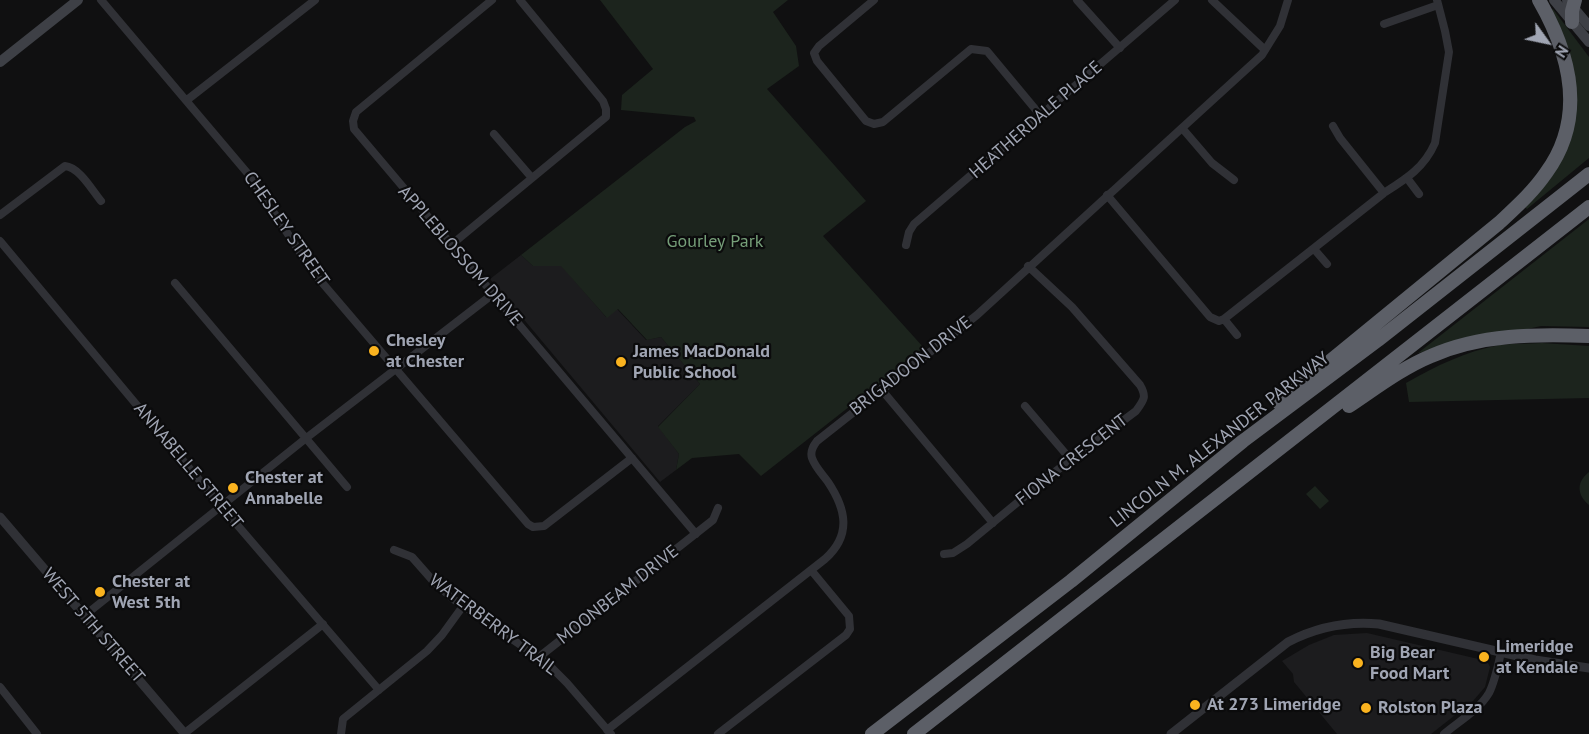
<!DOCTYPE html>
<style>
body{margin:0}
#map{position:relative;width:1589px;height:734px;overflow:hidden;background:#101011;font-family:"PT Sans",sans-serif}
canvas{display:block}
.north{position:absolute;left:1517px;top:12px;width:60px;height:60px;-webkit-text-stroke:4px #0b0b0c;paint-order:stroke;rotate:123deg;font-size:16px;font-weight:700;line-height:24px;text-align:center;color:#a0a5b3}
.north::after{content:'';display:block;margin:auto;width:21px;height:27px;background:#a0a5b3;clip-path:polygon(50% 0,100% 100%,50% 72%,0 100%)}
</style>
<div id="map">
<canvas width="1589" height="734"></canvas>
<div class="north">N</div>
</div>
<script>
const context = document.querySelector('canvas').getContext('2d');
context.lineJoin = 'round';
function fill(path, color) { context.fillStyle = color; context.fill(path, 'evenodd'); }
function strokePath(path, color, width, dash) { context.strokeStyle = color; context.lineWidth = width; context.lineCap = dash ? 'butt' : 'round'; context.setLineDash(dash || []); context.stroke(path); }
function drawText(font, color, halo, rows, align = 'center') {
  context.font = font + ' "PT Sans",sans-serif'; context.lineWidth = 4.5; context.setLineDash([]); context.textBaseline = 'middle'; context.strokeStyle = halo; context.fillStyle = color; for (const [text, x, y, turn = 0] of rows) {
    context.save(); context.translate(x, y); context.rotate((+turn || 0) * Math.PI / 180); context.textAlign = isNaN(turn) ? turn : align; if (halo) context.strokeText(text, 0, 0); context.fillText(text, 0, 0); context.restore();
  }
}
const built = new Path2D(`
 M521,255L533,266L561,265L606,317L617,309L646,340L661,337L700,384L658,426L679,454L676,470L660,482L490,279Z
 M1367,633L1487,661L1490,667L1485,687L1473,701L1431,734H1337L1294,682L1293,674L1282,661L1309,645L1334,635Z`);
const green = new Path2D(`
 M600,0H788L773,12L796,46L799,66L767,89L866,201L823,236L924,348L761,476L739,454L692,458L676,470L679,454L658,427L700,384L661,337L647,340L618,309L607,318L561,266H533L521,255L685,127L696,121L694,117L621,110L622,95L653,69Z
 M1553,9L1589,57V158L1527,209L1524,206C1533,198 1543,189 1550,179C1555,172 1558,162 1562,155C1588,100 1576,61 1550,10Z
 M1589,219V327L1541,326L1418,353Z
 M1542,343L1589,346V398L1409,402L1406,383C1436,366 1466,351 1500,345C1514,343 1528,344 1542,343Z
 M1589,472V505C1577,495 1576,482 1589,472Z
 M1315,486L1329,501L1320,509L1306,494Z`);
const minor = new Path2D(`
 M101,0L249,175L313,272L528,524L533,527L544,526L632,458
 M492,0L356,112L353,121L354,129L696,534
 M874,0L819,46L814,53L817,61L866,121L874,124L883,122L971,49L987,51L1041,116
 M1077,0L1120,48
 M1212,0L1265,50
 M1384,24L1438,5
 M187,100L315,0
 M1333,126L1340,138L1384,193
 M1182,128L1212,163L1234,180
 M494,134L532,178
 M1407,178L1419,194
 M1107,195L1210,317L1219,321L1224,319L1384,193C1406,179 1424,168 1435,143L1449,52L1445,31L1437,0
 M0,215L65,166C79,167 92,190 101,201
 M0,241L221,506L379,690
 M451,245L606,117V109L603,101L520,0
 M906,245L909,232L914,224L1175,0
 M1314,249L1327,264
 M175,283L347,487
 M1224,319L1237,335
 M881,389L993,523
 M1025,406L1071,460
 M394,550L412,557L434,582L453,599L547,663L567,683L611,734
 M944,554L953,553L967,544L1052,474L1136,411C1144,400 1147,397 1140,385L1072,307L1028,266
 M84,616L305,439L493,294
 M539,657L713,520L718,508
 M0,687L37,734
 M607,730L825,559C852,535 846,509 828,482C823,475 815,467 812,458C810,452 813,446 817,441L977,315L1262,55L1280,26L1288,0
 M185,733L323,624
 M341,734L343,719L427,651L442,635L463,606
 M718,734L846,635L850,629L849,616L811,570
 M1444,734C1458,722 1479,710 1489,693C1495,681 1498,666 1501,652`);
const tertiary = new Path2D(`
 M0,517L185,734
 M1171,734L1288,642C1317,627 1347,621 1379,624L1535,660L1589,668`);
const secondary = new Path2D(`
 M1554,0L1589,42
 M1567,0L1589,26
 M0,62L78,0`);
const motorway = new Path2D(`
 M1572,22V11L1575,0
 M1279,403L1499,223C1516,207 1533,192 1546,173C1587,117 1570,54 1539,0
 M1349,406C1376,388 1402,368 1431,356C1481,334 1536,334 1589,336
 M872,734L1071,581L1243,441L1378,340L1589,174
 M914,734L1589,207`);
const markers = [
 [374,351,6,"#fab31f"],
 [621,362,6,"#fab31f"],
 [233,488,6,"#fab31f"],
 [100,592,6,"#fab31f"],
 [1484,657,6,"#fab31f"],
 [1358,663,6,"#fab31f"],
 [1195,705,6,"#fab31f"],
 [1366,708,6,"#fab31f"]
];
const streetNames = [
 ["HEATHERDALE PLACE",1036,120,-41],
 ["CHESLEY STREET",286,229,55],
 ["APPLEBLOSSOM DRIVE",460,256,49],
 ["BRIGADOON DRIVE",911,366,-38],
 ["LINCOLN M. ALEXANDER PARKWAY",1220,440,-38],
 ["FIONA CRESCENT",1072,460,-38],
 ["ANNABELLE STREET",188,466,50],
 ["MOONBEAM DRIVE",618,595,-38],
 ["WATERBERRY TRAIL",493,625,37],
 ["WEST 5TH STREET",93,626,49]
];
const parkNames = [
 ["Gourley Park",715,242]
];
const poiNames = [
 ["Chesley",386,341],
 ["at Chester",386,362],
 ["James MacDonald",633,352],
 ["Public School",633,373],
 ["Chester at",245,478],
 ["Annabelle",245,499],
 ["Chester at",112,582],
 ["West 5th",112,603],
 ["Limeridge",1496,647],
 ["at Kendale",1496,668],
 ["Big Bear",1370,653],
 ["Food Mart",1370,674],
 ["At 273 Limeridge",1207,705],
 ["Rolston Plaza",1378,708]
];
fill(built, '#1c1c1e');
fill(green, '#1c241d');
strokePath(minor, '#303136', 8);
strokePath(tertiary, '#303136', 9);
strokePath(secondary, '#3e4046', 10);
strokePath(motorway, '#5c5f67', 14);
for (const [x, y, r, color] of markers) { const dot = new Path2D(); dot.arc(x, y, r, 0, 2 * Math.PI); context.fillStyle = color; context.fill(dot); strokePath(dot, '#0b0b0c', 2); }
drawText('18px', '#a0a5b3', '#0b0b0c', streetNames);
drawText('18px', '#769f79', '#0b0b0c', parkNames);
drawText('bold 18px', '#a0a5b3', '#0b0b0c', poiNames, 'left');
</script>
